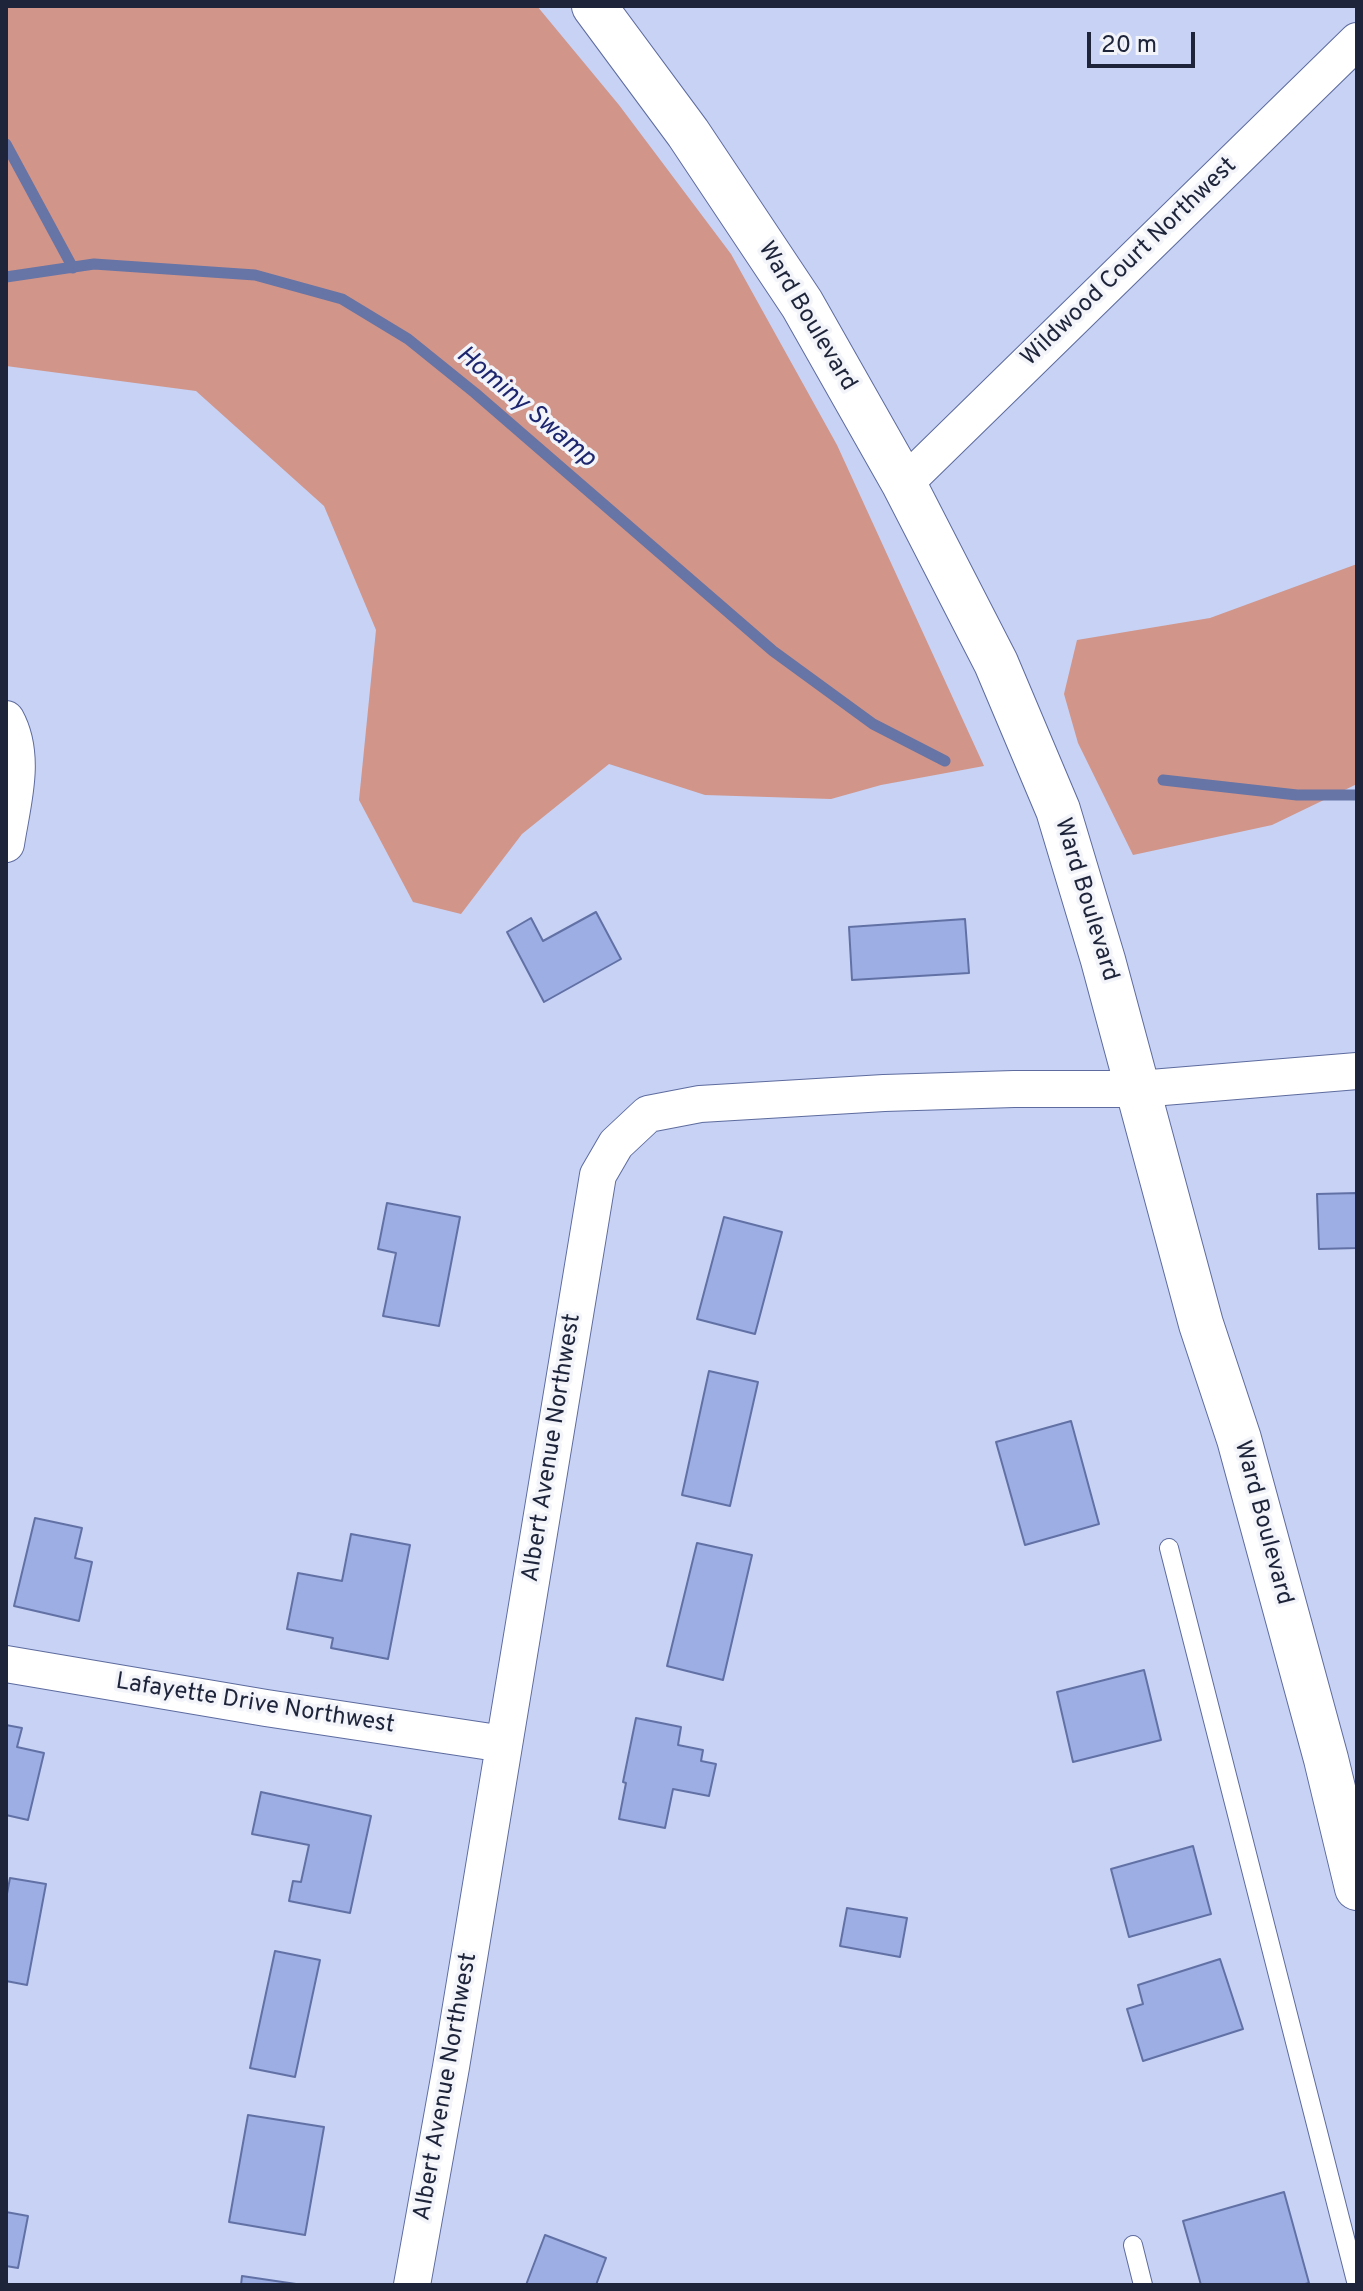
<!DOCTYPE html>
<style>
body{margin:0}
#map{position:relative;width:1363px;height:2291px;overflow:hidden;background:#c7d2f5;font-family:Overpass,sans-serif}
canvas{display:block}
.frame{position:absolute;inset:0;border:8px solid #1e2439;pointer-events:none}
.scale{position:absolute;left:1087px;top:32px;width:108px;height:36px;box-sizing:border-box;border:4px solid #1e2439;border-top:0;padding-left:10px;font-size:24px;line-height:28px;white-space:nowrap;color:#1e2439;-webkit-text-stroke:6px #f2f4fa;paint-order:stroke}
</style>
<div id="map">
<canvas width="1363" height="2291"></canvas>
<div class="frame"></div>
<div class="scale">20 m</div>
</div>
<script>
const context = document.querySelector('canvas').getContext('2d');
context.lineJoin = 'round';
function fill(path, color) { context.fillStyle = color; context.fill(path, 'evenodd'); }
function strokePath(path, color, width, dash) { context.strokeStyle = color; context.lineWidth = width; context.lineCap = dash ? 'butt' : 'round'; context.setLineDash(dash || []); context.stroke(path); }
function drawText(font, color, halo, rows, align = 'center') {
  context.font = font + ' Overpass,sans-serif'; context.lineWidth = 7; context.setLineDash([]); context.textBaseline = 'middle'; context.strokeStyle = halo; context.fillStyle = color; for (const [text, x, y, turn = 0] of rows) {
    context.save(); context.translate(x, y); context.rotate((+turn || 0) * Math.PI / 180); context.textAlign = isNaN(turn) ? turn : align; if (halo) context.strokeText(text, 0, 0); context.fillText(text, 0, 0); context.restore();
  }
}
const green = new Path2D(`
 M6,6H537L619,105L731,254L837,445L984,766L881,785L831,799L705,795L609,764L522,834L461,914L413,902L359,800L376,630L324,506L196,391L6,366Z
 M1357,564V784L1272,825L1133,855L1078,743L1064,694L1077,640L1210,618Z`);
const stream = new Path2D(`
 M6,144L73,268
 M6,277L94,264L255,275L342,299L408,339L475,393L773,651L873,724L945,761
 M1163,780L1297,795H1357`);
const building = new Path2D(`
 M596,912L621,959L544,1002L507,932L531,918L543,941Z
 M965,919L969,973L852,980L849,927Z
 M1357,1193V1248L1319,1249L1317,1194Z
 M387,1203L460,1217L439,1326L383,1316L396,1253L378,1249Z
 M724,1217L782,1232L755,1334L697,1319Z
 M709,1371L758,1382L730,1506L682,1495Z
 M1071,1421L1099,1524L1025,1545L996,1442Z
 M35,1518L82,1528L75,1558L92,1562L79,1621L14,1606Z
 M351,1534L410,1545L388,1659L331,1648L333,1638L287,1629L298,1573L342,1581Z
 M697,1543L752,1555L723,1680L667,1666Z
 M1144,1670L1161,1740L1073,1762L1057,1692Z
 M636,1718L681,1727L678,1745L703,1750L701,1761L716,1764L709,1796L673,1789L665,1828L619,1819L626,1783L623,1782Z
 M6,1725L22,1728L17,1747L44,1753L28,1820L6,1815Z
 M261,1792L371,1816L350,1913L289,1901L293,1881L301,1882L309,1845L252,1834Z
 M1193,1846L1211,1914L1129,1937L1111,1869Z
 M10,1878L46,1884L27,1985L6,1981V1899Z
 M847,1908L907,1918L900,1957L840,1946Z
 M275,1951L320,1960L295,2077L250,2068Z
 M1220,1959L1243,2029L1143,2061L1127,2009L1143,2004L1138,1985Z
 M248,2115L324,2127L305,2235L229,2222Z
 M1284,2192L1309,2283L1301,2285H1201L1183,2221Z
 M6,2212L28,2216L18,2268L6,2266Z
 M545,2235L606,2258L596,2285H526Z
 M242,2276L296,2284L295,2285H241Z`);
const lane = new Path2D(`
 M1169,1548L1357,2285
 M1133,2245L1143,2285`);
const street = new Path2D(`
 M904,484L1357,41
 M6,719C27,757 12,804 6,844
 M6,1664L266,1708L504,1744
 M412,2285L451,2067L598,1175L616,1144L648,1114L700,1104L884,1093L1014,1089H1139L1357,1071`);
const secondary = new Path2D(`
 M594,6L688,133L802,304L904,484L996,663L1058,810L1103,960L1201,1324L1239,1439L1326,1759L1357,1888`);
const streetNames = [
 ["Wildwood Court Northwest",1130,263,-44],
 ["Ward Boulevard",806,317,59],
 ["Ward Boulevard",1085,900,73],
 ["Albert Avenue Northwest",553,1448,-81],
 ["Ward Boulevard",1262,1523,75],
 ["Lafayette Drive Northwest",255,1705,9],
 ["Albert Avenue Northwest",447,2087,-80]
];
const waterNames = [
 ["Hominy Swamp",525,408,40]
];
fill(green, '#d19589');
strokePath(stream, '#6674a6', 11);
fill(building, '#9daee5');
strokePath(building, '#6271a5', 2);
strokePath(lane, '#5d6b9e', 20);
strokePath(street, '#5d6b9e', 38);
strokePath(secondary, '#5d6b9e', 46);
strokePath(lane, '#fff', 18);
strokePath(street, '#fff', 36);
strokePath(secondary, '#fff', 44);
drawText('24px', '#1e2439', '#f2f4fa', streetNames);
drawText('italic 26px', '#1d266e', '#f2f4fa', waterNames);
</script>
